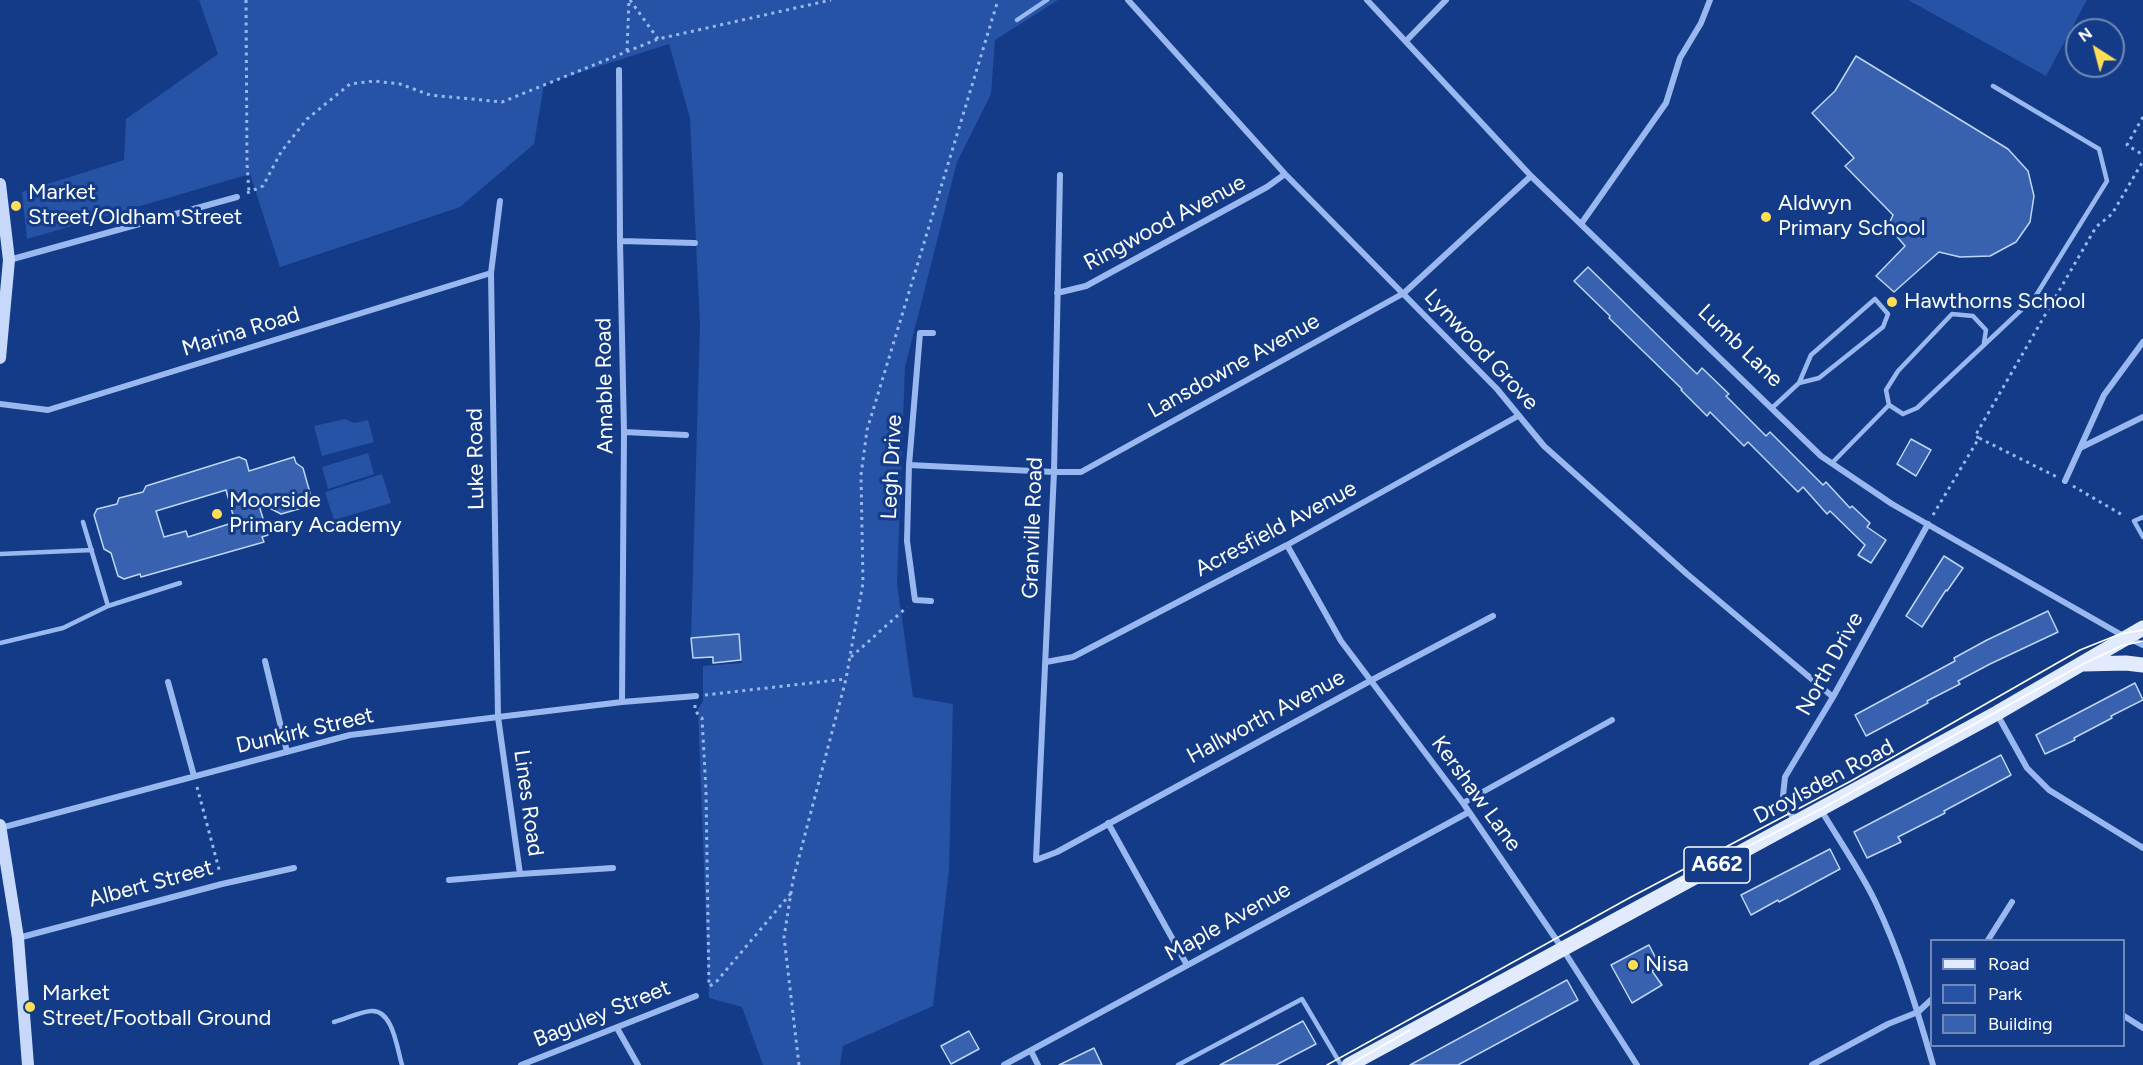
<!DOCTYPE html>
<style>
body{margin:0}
#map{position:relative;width:2143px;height:1065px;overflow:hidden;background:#143b87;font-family:Figtree,sans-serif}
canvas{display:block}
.legend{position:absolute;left:1930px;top:939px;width:195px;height:108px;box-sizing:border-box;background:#143b87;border:2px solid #7289b7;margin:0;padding:8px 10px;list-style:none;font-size:18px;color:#fff}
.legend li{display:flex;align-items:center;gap:12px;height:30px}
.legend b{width:30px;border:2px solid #7289b7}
.north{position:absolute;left:2065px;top:18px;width:60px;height:60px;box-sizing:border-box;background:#143b87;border:2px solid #7289b7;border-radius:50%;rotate:324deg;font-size:16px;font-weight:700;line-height:24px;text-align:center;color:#fff}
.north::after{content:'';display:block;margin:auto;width:21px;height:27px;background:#ffde57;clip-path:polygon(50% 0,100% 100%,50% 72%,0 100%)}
</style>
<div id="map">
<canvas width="2143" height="1065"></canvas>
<ul class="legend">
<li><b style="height:8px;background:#e1eaff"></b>Road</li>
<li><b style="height:16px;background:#2653a6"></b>Park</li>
<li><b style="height:16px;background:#3862af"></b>Building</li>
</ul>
<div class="north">N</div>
</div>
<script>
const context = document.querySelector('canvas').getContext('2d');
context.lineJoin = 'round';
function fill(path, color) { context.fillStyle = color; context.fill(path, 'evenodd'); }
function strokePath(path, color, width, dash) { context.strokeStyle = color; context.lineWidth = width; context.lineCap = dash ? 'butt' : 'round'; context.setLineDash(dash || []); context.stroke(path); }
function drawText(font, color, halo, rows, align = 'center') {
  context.font = font + ' Figtree,sans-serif'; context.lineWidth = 6; context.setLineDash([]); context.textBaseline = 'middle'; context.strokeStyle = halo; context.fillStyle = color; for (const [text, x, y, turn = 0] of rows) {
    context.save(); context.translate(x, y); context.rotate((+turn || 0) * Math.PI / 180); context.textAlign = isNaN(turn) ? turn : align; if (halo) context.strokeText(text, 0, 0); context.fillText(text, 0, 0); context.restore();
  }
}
const green = new Path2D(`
 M199,0H1058L995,40L991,94L957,162L905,367L897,583L913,697L953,704L949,870L933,1006L843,1046L840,1065H763L742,1007L709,998L698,709L703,701V666L742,663L739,634L691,638L700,325L690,118L669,44L544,84L534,144L460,207L280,267L250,174L27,239L22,192L124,160L126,119L218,54Z
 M1908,0H2087L2046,76Z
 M345,419L354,423L368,420L374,442L322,456L314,426Z
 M368,453L374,474L328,489L322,467Z
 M382,474L391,503L334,520L325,492Z`);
const building = new Path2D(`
 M1856,56L2008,149L2028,171L2034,196L2030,222L2016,242L1990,256L1960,257L1939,252L1894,292L1876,276L1905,246L1888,226L1893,215L1845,166L1854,158L1812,113L1835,91Z
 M1588,267L1697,374L1702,368L1729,394L1726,396L1766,436L1770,432L1823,485L1826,482L1850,508L1852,506L1870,523L1867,527L1886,540L1871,563L1858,555L1865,545L1830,511L1827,514L1803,487L1798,492L1748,442L1744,446L1710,412L1707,416L1681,390L1682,389L1609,318L1610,316L1574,281Z
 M1911,439L1931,450L1916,476L1897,464Z
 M239,457L246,460L249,471L294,457L296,463L303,468L312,500L307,501L309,506L281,514L258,502L268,535L262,537L264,542L141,577L140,574L124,579L118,576L111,553L104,549L94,515L97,509L117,504L119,498L143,492L146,486ZM226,490L235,522L188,537L186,531L164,537L156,511Z
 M1944,556L1963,568L1947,591L1946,590L1922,627L1906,616Z
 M2048,611L2058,632L1990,664L1958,681L1960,684L1927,701L1928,703L1866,736L1855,715L1955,661L1954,658L1987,640Z
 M739,634L741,660L713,663V657L693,658L691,638Z
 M2135,683L2143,700L2111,716L2112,718L2074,738L2075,740L2045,754L2036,735Z
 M2001,755L2011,775L1944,811L1945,813L1898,837L1901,842L1867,858L1854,832Z
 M1830,849L1840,869L1779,902L1778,900L1751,915L1741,895Z
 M1649,945L1660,966L1652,971L1662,985L1632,1003L1611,965Z
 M1567,980L1578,1000L1458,1065H1410Z
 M1303,1021L1316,1044L1276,1065H1220Z
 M969,1031L979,1049L951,1064L941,1046Z
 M1094,1048L1102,1065H1059Z`);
const path = new Path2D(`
 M246,0L247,164L249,192
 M630,0L658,39
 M627,51L629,0
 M2143,117L2127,145L2143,155
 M247,193L263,186L281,152L307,119L350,84L374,81L400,84L430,95L502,102L658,39L831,0
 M1979,438L1975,436L2096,227L2112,214L2143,161
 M2073,486L2124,516
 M1933,515L1979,438L2057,477
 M851,657L907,607
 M705,695L846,679
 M695,705V711L702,718L706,791L709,987
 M197,787L220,873
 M710,986L717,981L792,892
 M799,1065L784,937L793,880L846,679L863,583L861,475L867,430L998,0`);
const lane = new Path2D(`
 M1017,20L1047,0
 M1889,405L1886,390L1898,371L1952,314L1973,316L1986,330L1984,343
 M1772,408L1799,383L1819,378L1883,327L1888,314L1875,299L1811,355L1799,383
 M1832,463L1889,405L1903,414L1917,408L2035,297L2107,181L2099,149L1993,86
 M2143,517L2134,521L2143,537
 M83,522L108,606
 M0,554L92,550
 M0,643L63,628L108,606L180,583
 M334,1022C346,1019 359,1012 371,1011C393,1009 397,1049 402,1065
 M1178,1065L1302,999L1341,1065`);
const street = new Path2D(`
 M1128,0L1285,174L1497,389L1544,446L1687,574L1833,697
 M1367,0L1531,176L1821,456L1892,504L2120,634L2143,645
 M1406,41L1446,0
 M619,70L620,241L624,432L622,702
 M1060,175L1054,472L1036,860L1057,852L1370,681L1493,616
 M500,201L491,273L498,717L520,874L613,868
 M1581,224L1666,103L1680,58L1701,23L1710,0
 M620,241L695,243
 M9,260L237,197
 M1057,293L1086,286L1267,187L1285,174
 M2143,342L2104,395L2080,448L2143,417
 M0,404L48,410L491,273
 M624,432L686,435
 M909,465L1054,472H1081L1404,293L1531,176
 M2065,481L2080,448
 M1287,545L1341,641L1463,803L1562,948L1637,1065
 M931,601L915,600L907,541L909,465L920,333H933
 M265,661L287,752
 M1046,662L1073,657L1287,545L1518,416
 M168,682L194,776
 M1997,714L2027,768L2049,790L2143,848
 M1463,803L1612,720
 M1821,810C1839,840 1860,870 1875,901C1900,953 1917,1009 1933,1065
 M1108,823L1187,965
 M1795,823L1783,796L1785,777L1833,697L1928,524
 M0,828L350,735L622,702L696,696
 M449,880L520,874
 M18,938L222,884L294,868
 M1988,940L2012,902
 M2124,1016L2143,1028
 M617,1028L638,1065
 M1031,1051L1038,1065
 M521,1065L696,996
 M1004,1065L1469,812
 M1812,1065L1888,1024L1918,1012L1932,999`);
const secondary = new Path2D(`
 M0,184L9,260L0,358
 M0,825L18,938L28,1065`);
const primary = new Path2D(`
 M2083,664L2126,663L2143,665
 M1349,1065L1997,713L2143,628`);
const tram = new Path2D(`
 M1681,881L1821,809L2083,664L2121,646L2143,641
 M1327,1065L1631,897L1851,781L2080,650L2120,634L2143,630
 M1349,1065L1410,1030`);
const markers = [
 [16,206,6,"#ffde57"],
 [1766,217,6,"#ffde57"],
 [1892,302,6,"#ffde57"],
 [217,514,6,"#ffde57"],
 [1633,965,6,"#ffde57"],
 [30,1007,6,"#ffde57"]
];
const shields = [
 [1717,865,66]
];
const shieldNames = [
 ["A662",1717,865]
];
const poiNames = [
 ["Market",28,193],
 ["Street/Oldham Street",28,218],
 ["Aldwyn",1778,204],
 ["Primary School",1778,229],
 ["Hawthorns School",1904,302],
 ["Moorside",229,501],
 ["Primary Academy",229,526],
 ["Nisa",1645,965],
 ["Market",42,994],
 ["Street/Football Ground",42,1019]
];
const streetNames = [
 ["Ringwood Avenue",1165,223,-28],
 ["Marina Road",241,332,-17],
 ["Lumb Lane",1740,346,44],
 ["Lynwood Grove",1481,350,47],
 ["Lansdowne Avenue",1234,366,-29],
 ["Annable Road",605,386,-91],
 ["Luke Road",476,459,-91],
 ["Legh Drive",892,467,-87],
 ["Granville Road",1033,528,-88],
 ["Acresfield Avenue",1276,529,-28],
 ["North Drive",1830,664,-61],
 ["Hallworth Avenue",1266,717,-28],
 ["Dunkirk Street",305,731,-13],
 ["Droylsden Road",1824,782,-28],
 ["Kershaw Lane",1476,794,54],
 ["Lines Road",528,803,82],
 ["Albert Street",151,884,-15],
 ["Maple Avenue",1228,922,-29],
 ["Baguley Street",602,1014,-22]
];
fill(green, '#2653a6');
fill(building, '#3862af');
strokePath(building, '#bfd5fb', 1.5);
strokePath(path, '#99b8ef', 3, [3, 4.5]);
strokePath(lane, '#99b8ef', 4.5);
strokePath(street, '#99b8ef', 6);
strokePath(secondary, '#c7d8fa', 12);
strokePath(primary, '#e1eaff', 15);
strokePath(tram, '#fff', 1.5);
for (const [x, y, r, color] of markers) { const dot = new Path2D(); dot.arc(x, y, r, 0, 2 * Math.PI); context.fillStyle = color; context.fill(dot); strokePath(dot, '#143b87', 2); }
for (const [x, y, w] of shields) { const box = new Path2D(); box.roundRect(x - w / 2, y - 18, w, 36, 4.5); context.fillStyle = '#143b87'; context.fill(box); strokePath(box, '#fff', 1.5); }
drawText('bold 21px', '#fff', null, shieldNames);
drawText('22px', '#fff', '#143b87', poiNames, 'left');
drawText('22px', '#fff', '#143b87', streetNames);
</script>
